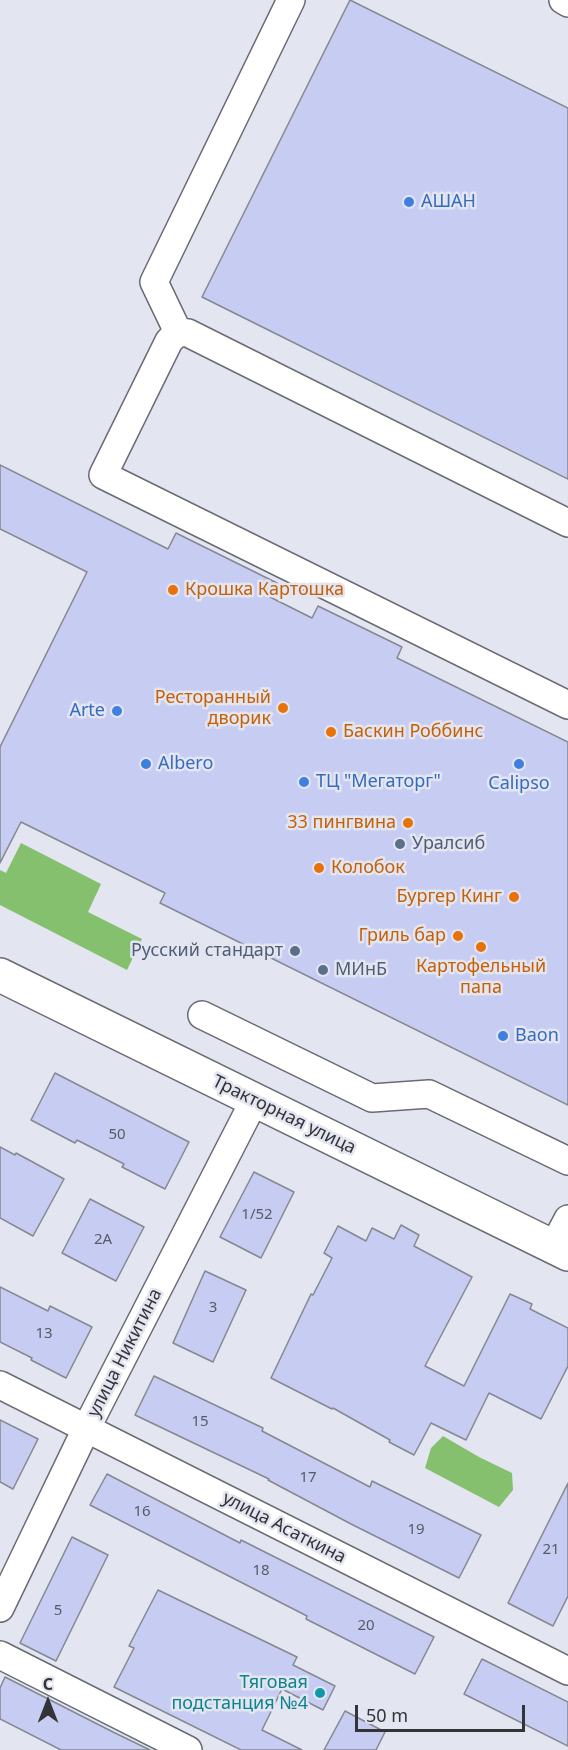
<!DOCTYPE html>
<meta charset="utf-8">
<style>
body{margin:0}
#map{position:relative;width:568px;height:1750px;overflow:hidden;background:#e3e5f0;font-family:"Noto Sans",sans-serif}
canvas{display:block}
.north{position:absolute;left:18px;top:1672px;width:60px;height:60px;-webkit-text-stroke:4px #e3e5f0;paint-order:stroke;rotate:0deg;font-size:16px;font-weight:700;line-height:24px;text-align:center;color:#333438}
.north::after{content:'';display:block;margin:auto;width:21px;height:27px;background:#333438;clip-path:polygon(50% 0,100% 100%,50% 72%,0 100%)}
.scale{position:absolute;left:355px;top:1705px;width:170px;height:27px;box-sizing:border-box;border:3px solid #333438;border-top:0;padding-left:8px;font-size:18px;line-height:21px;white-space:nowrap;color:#333438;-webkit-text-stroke:4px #e3e5f0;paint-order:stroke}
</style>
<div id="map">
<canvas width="568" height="1750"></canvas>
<div class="north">С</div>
<div class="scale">50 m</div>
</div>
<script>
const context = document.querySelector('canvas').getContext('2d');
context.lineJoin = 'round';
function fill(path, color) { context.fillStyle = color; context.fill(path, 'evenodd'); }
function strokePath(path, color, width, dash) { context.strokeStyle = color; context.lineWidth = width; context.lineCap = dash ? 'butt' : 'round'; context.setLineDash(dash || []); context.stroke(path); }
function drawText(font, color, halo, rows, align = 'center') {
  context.font = font + ' "Noto Sans",sans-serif'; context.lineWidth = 5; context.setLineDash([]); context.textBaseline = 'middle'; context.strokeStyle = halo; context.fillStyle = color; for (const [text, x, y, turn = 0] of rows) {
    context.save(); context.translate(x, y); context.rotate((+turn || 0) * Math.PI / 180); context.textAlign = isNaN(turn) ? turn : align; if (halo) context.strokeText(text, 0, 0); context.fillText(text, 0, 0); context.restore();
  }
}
const forest = new Path2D(`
 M21,843L101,884L88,912L142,939L127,970L0,905V870L6,873Z
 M443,1436L479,1457L512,1473L513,1490L499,1507L425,1468L431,1448Z`);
const building = new Path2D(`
 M350,0L568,108V479L202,297Z
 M0,465L168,549L176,533L277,583L270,597L312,618L318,606L402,647L397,658L568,742V1105L160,903L165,893L21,822L0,863V747L87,572L0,529Z
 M55,1073L189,1142L165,1189L122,1167L124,1164L77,1140L75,1143L31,1120Z
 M0,1147L15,1155L16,1153L64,1179L33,1236L0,1218Z
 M254,1172L294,1192L261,1258L220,1237Z
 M90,1199L144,1227L116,1281L62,1253Z
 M401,1225L419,1235L414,1246L472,1277L425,1366L464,1386L510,1294L532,1304L530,1309L568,1328V1366L541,1419L489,1393L466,1440L431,1423L414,1455L389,1442L390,1440L333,1408L332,1409L271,1378L311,1294L313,1295L332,1258L324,1253L338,1226L366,1241L372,1228L394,1239Z
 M205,1271L246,1290L213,1362L173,1343Z
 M0,1287L48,1311L50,1306L92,1327L66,1378L31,1360L32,1358L0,1342Z
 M154,1376L263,1428L262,1431L370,1487L372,1481L481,1535L459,1578L351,1524L268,1480L269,1479L135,1415Z
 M0,1420L38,1439L13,1489L0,1482Z
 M107,1474L240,1543L241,1540L434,1637L415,1674L306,1619L307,1616L90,1505Z
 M568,1483V1596L553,1626L508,1603Z
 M72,1537L108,1555L56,1661L20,1643Z
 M158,1590L297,1657L293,1665L335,1686L323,1710L282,1689L262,1730L302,1750H241L114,1687L134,1648L129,1646Z
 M482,1659L568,1702V1746L464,1694Z
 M5,1677L113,1732L150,1750H61L0,1719V1688Z
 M345,1711L385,1732L376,1750H324Z`);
const minor = new Path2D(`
 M563,0L568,3
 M178,332L154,282L291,0
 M568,523L188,333L178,332L169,341L103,475L568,705
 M202,1015L372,1098L429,1094L568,1161
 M553,1247L568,1219
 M0,1385L568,1671
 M0,1608L87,1427L254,1101
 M0,1655L188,1750`);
const major = new Path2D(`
 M0,975L568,1254`);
const markers = [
 [409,202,6,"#3f7fe0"],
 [173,590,6,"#e8710a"],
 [283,708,6,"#e8710a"],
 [117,711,6,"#3f7fe0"],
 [331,732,6,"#e8710a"],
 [146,764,6,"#3f7fe0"],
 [519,764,6,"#3f7fe0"],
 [304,782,6,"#3f7fe0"],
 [408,823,6,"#e8710a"],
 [400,844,6,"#5c6f8a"],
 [319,868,6,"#e8710a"],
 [514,897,6,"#e8710a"],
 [458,936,6,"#e8710a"],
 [481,947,6,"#e8710a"],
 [295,951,6,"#5c6f8a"],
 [323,970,6,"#5c6f8a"],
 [503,1036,6,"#3f7fe0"],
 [320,1693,6,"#0f9aa8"]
];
const numberNames = [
 ["50",117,1135],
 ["1/52",257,1215],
 ["2А",103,1240],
 ["3",213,1308],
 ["13",44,1334],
 ["15",200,1422],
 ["17",308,1478],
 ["16",142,1512],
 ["19",416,1530],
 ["21",551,1550],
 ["18",261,1571],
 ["5",58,1611],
 ["20",366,1626]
];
const shopNames = [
 ["АШАН",421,202],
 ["Arte",105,711,"right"],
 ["Albero",158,764],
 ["ТЦ \"Мегаторг\"",316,782],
 ["Calipso",519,784,"center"],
 ["Baon",515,1036]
];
const foodNames = [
 ["Крошка Картошка",185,590,"left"],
 ["Ресторанный",271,698],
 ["дворик",271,719],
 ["Баскин Роббинс",343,732,"left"],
 ["33 пингвина",396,823],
 ["Колобок",331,868,"left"],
 ["Бургер Кинг",502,897],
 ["Гриль бар",446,936],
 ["Картофельный",481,967,"center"],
 ["папа",481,988,"center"]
];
const serviceNames = [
 ["Уралсиб",412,844],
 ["Русский стандарт",283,951,"right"],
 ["МИнБ",335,970]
];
const streetNames = [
 ["Тракторная улица",284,1115,26],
 ["улица Никитина",125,1353,-63],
 ["улица Асаткина",284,1528,27]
];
const cultureNames = [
 ["Тяговая",308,1683],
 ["подстанция №4",308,1704]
];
fill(forest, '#84c06e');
fill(building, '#c7cdf2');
strokePath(building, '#858791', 1.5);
strokePath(minor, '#696b74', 30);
strokePath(major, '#696b74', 36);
strokePath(minor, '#fff', 27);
strokePath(major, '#fff', 33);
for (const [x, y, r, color] of markers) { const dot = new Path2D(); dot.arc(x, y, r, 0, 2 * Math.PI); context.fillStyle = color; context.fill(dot); strokePath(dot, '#e3e5f0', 2); }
drawText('15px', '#585a66', null, numberNames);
drawText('18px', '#366cbe', '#e3e5f0', shopNames, 'left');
drawText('18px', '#c56008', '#e3e5f0', foodNames, 'right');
drawText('18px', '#4e5e75', '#e3e5f0', serviceNames, 'left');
drawText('18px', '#333438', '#e3e5f0', streetNames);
drawText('18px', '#0d838f', '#e3e5f0', cultureNames, 'right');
</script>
